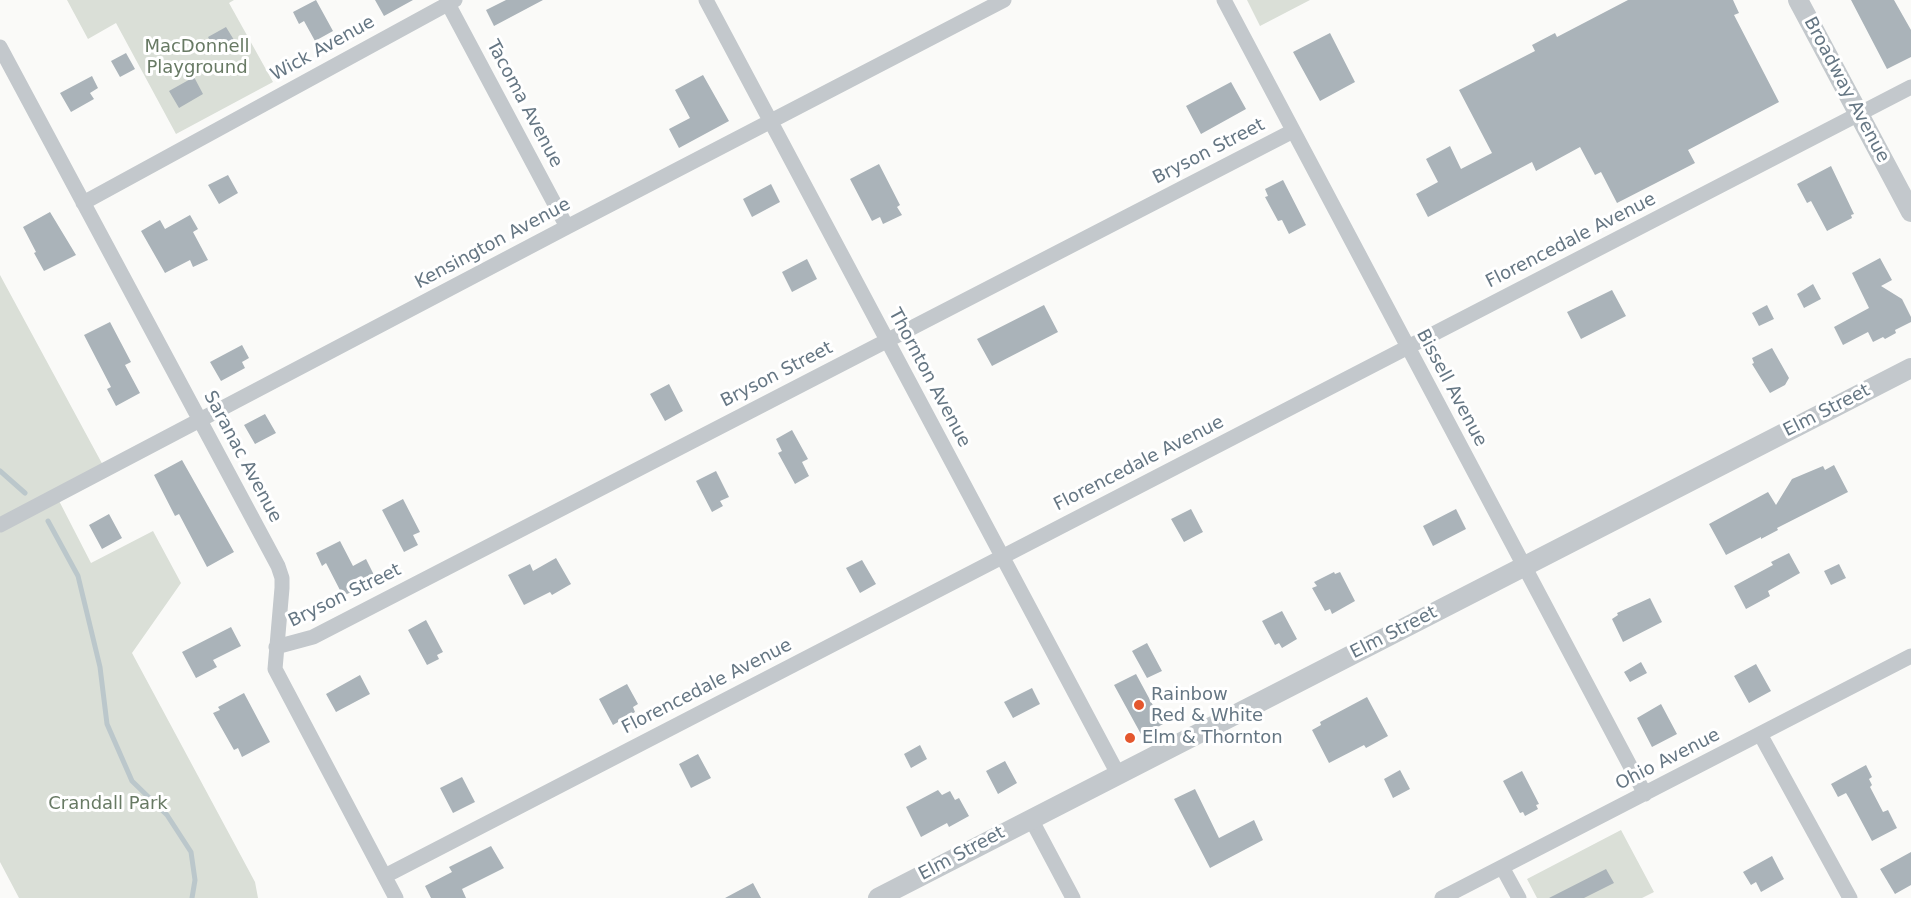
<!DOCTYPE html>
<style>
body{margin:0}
canvas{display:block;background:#fafaf8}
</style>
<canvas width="1911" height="898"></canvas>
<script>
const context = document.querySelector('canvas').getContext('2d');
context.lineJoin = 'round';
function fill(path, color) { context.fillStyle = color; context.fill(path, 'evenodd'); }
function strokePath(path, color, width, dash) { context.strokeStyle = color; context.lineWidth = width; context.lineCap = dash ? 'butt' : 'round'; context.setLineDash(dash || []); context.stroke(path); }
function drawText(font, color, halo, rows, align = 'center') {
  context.font = font + ' "DejaVu Sans",sans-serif'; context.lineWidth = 6; context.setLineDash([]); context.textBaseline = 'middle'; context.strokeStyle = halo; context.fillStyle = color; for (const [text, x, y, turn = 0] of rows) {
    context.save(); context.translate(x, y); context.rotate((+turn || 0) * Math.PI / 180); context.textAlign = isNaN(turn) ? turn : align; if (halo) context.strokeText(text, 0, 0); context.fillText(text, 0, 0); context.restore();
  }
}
const green = new Path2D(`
 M67,0H234L229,3L273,82L176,134L116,23L88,39Z
 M1247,0H1310L1260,26Z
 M0,275L105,469L56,495L91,563L153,531L181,583L132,653L255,882L258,898H19L0,862Z
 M1621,830L1654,892L1642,898H1537L1527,879Z`);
const stream = new Path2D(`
 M0,471L25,493
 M48,521L78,576L100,667L107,724L132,781L167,815L191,852L195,880L192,898`);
const building = new Path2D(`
 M316,0L333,31L315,41L304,21L299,24L293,12Z
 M375,0H413L384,16Z
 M506,0H543L494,26L486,10Z
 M1628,0H1733L1739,13L1734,15L1779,102L1688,150L1695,163L1617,203L1601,172L1595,175L1580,147L1536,171L1532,162L1428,217L1416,194L1438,182L1426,159L1450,146L1461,169L1492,153L1459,90L1535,51L1532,45L1555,33L1557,37Z
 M1851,0H1894L1911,30V57L1887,69Z
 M226,27L234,40L215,50L208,37Z
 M1330,33L1355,82L1320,101L1293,52Z
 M126,53L135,69L120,77L111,61Z
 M703,75L729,121L679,148L669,129L690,118L675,90Z
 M92,76L98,88L90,93L94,99L71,112L60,93Z
 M194,77L203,94L179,108L169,91Z
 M1231,82L1246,109L1201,134L1186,106Z
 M879,164L900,205L897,207L902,215L883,224L880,217L872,221L850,179Z
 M1831,166L1854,214L1851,215L1852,218L1827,231L1811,201L1807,203L1797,184Z
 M228,175L238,193L219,204L208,185Z
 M1283,180L1306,225L1289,234L1282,220L1278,221L1265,197L1268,196L1265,189Z
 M771,184L780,202L752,217L743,199Z
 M50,212L76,255L44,271L34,253L36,252L23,227Z
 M190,215L198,229L193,232L208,260L193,267L190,260L165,273L141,231L160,220L165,229Z
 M1880,258L1892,280L1881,286L1902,299L1911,317V322L1895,330L1896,333L1885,339L1883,337L1873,342L1868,332L1843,345L1834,327L1869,308L1852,273Z
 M807,259L817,279L792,292L782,272Z
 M1813,284L1821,299L1804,308L1797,294Z
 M1612,290L1626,316L1581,339L1567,312Z
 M1044,305L1058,332L992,366L977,339Z
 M1767,305L1774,319L1759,326L1752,313Z
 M110,322L131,362L125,365L140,393L116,406L107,389L111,387L84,335Z
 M242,345L249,358L242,362L245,368L221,381L210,362Z
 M1772,348L1789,378L1785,385L1770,393L1752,364L1754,363L1752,358Z
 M669,384L683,411L665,421L650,394Z
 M265,414L276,433L255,444L244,425Z
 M792,430L808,459L802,462L809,476L795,484L778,453L782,451L776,439Z
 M182,460L234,552L207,567L179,514L175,516L154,475Z
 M1834,465L1848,492L1777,528L1778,530L1761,539V537L1726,555L1709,524L1768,492L1776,505L1792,479L1823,466L1825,470Z
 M716,471L729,497L720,501L723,506L712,512L696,481Z
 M403,499L420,532L413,535L418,545L404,552L382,510Z
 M1191,509L1203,532L1184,542L1171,519Z
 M1456,509L1466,529L1433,546L1423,526Z
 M109,514L122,538L102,549L89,525Z
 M340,541L353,566L366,559L374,575L355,585L357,589L343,596L326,563L322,566L316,553Z
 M1789,553L1800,573L1768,591L1770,596L1746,609L1734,586L1773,565L1771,562Z
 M556,558L571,584L552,595L550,592L524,605L508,575L530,564L533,571Z
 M862,560L876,584L860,593L846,568Z
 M1839,564L1846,578L1831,585L1824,571Z
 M1334,572L1335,574L1340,572L1355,601L1332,614L1330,609L1325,611L1312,588L1317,586L1314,582Z
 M1650,598L1662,622L1623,642L1612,619L1618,615L1617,613Z
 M1282,611L1297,639L1282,648L1279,643L1275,645L1262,621Z
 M426,620L443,652L437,655L439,659L427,665L408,630Z
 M231,627L241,646L213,660L217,667L196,678L182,652Z
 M1147,643L1162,671L1147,678L1132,651Z
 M1641,662L1647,673L1630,682L1624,672Z
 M1756,664L1771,691L1749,703L1734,676Z
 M1136,674L1163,724L1142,736L1114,685Z
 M360,675L370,694L336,712L326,694Z
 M627,684L638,704L633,707L635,712L613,725L599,699Z
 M1032,688L1040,704L1013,718L1004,702Z
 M244,693L270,742L242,757L238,748L234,750L213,713L220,710L218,707Z
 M1367,697L1388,736L1366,748L1364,745L1329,763L1312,730L1321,725L1320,722Z
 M1661,704L1677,734L1652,747L1637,718Z
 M920,745L927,759L911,768L904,754Z
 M698,754L711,778L691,788L679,764Z
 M1005,761L1017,783L998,794L986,771Z
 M1866,765L1872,777L1869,779L1872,785L1870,787L1883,812L1888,810L1897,828L1872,841L1849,798L1846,793L1838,797L1831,784Z
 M1400,770L1410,789L1393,798L1384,779Z
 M1522,771L1539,804L1536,805L1538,809L1525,816L1523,812L1520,813L1503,781Z
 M462,777L475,802L453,813L440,788Z
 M1195,789L1219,838L1254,820L1263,840L1210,868L1174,799Z
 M938,790L942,795L950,791L955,800L959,798L969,816L949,827L947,823L921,837L906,807Z
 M491,846L504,868L462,889L466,898H431L425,886L452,872L449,867Z
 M1911,852V885L1895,894L1880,869Z
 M1772,856L1784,879L1761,892L1756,882L1751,885L1743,872Z
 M1606,869L1614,883L1584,898H1549Z
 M753,883L761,898H725Z`);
const minor = new Path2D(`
 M446,0L567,227
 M706,0L1118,774
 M1224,0L1645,794
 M0,47L278,566L282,578V588L275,669L396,898
 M83,203L455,0
 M0,525L567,227L1004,0
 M276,647L313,637L1293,131
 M1760,734L1850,898
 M1031,819L1073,898
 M1502,867L1519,898
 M385,876L1911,87
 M1442,898L1911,656`);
const tertiary = new Path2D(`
 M1798,0L1911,212
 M878,898L1911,368`);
const markers = [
 [1139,705,6,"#e4572e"],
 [1130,738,6,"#e4572e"]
];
const parkNames = [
 ["MacDonnell",197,47],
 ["Playground",197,68],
 ["Crandall Park",108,804]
];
const streetNames = [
 ["Wick Avenue",323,49,-29],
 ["Broadway Avenue",1846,90,62],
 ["Tacoma Avenue",524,104,62],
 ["Bryson Street",1209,152,-27],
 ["Florencedale Avenue",1571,241,-27],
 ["Kensington Avenue",493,244,-28],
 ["Bryson Street",777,375,-27],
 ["Thornton Avenue",929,378,62],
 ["Bissell Avenue",1451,388,62],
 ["Elm Street",1827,411,-27],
 ["Saranac Avenue",242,457,62],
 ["Florencedale Avenue",1139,464,-27],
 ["Bryson Street",345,596,-26],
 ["Elm Street",1394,633,-27],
 ["Florencedale Avenue",707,687,-27],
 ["Ohio Avenue",1668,760,-27],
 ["Elm Street",962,854,-28]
];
const poiNames = [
 ["Rainbow",1151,695],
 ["Red & White",1151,716],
 ["Elm & Thornton",1142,738]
];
fill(green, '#dadfd7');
strokePath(stream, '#bbc7cb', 5);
fill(building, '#aab3b9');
strokePath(minor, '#c3c8cc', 15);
strokePath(tertiary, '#c3c8cc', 20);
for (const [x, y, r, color] of markers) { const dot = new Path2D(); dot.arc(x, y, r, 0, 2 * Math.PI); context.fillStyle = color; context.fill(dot); strokePath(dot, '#fff', 2); }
drawText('18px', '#687a64', '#fff', parkNames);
drawText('18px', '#657683', '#fff', streetNames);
drawText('18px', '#657683', '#fff', poiNames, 'left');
</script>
